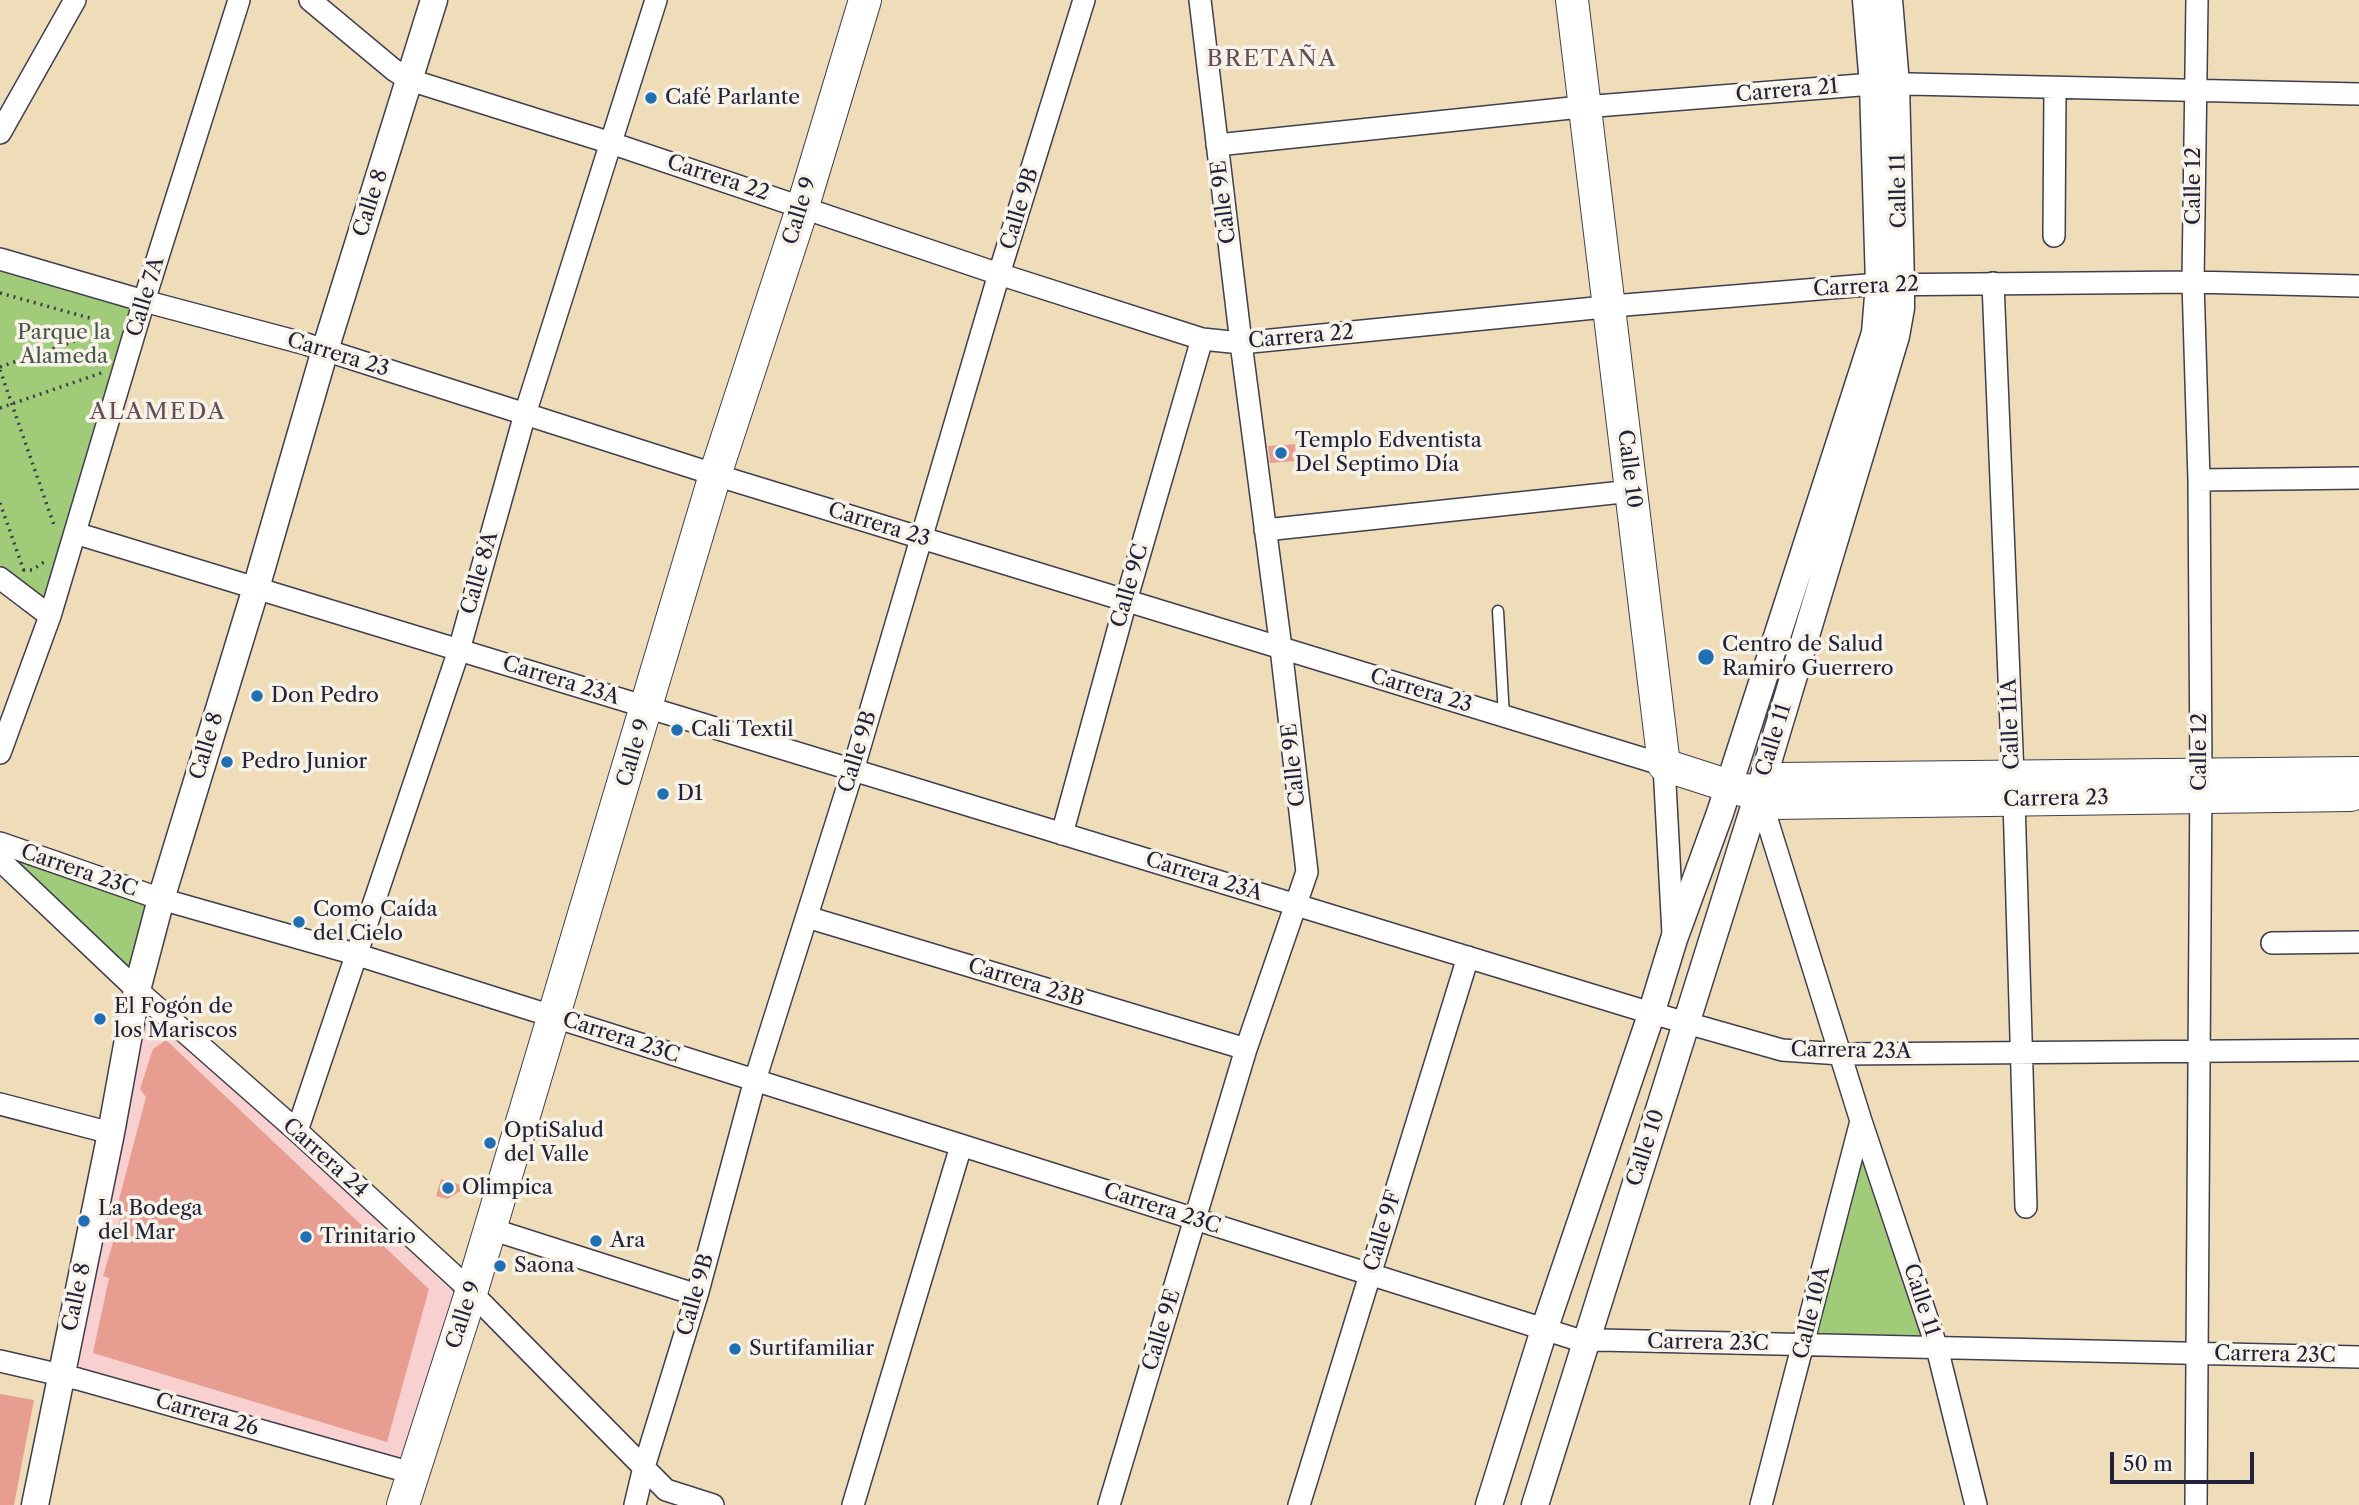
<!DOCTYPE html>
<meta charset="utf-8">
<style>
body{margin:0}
#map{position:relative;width:2359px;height:1505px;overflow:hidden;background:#efdcb9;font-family:"Libre Caslon Text",serif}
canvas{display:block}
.scale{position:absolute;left:2110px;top:1452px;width:144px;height:32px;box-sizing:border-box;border:4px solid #22223b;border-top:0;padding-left:9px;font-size:21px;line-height:24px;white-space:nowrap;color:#22223b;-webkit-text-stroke:5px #f7f3e8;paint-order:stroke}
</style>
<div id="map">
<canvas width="2359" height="1505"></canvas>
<div class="scale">50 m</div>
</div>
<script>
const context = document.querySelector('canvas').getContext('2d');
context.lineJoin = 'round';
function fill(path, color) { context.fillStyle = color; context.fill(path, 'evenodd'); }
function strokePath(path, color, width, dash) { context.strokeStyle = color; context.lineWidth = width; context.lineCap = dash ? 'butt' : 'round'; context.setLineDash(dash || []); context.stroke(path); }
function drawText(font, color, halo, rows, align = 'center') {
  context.font = font + ' "Libre Caslon Text",serif'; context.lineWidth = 7; context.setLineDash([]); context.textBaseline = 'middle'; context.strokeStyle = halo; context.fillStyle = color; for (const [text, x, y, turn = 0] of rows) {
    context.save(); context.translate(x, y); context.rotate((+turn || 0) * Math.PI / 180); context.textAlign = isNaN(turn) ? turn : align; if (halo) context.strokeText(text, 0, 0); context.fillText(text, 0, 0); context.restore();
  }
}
const built = new Path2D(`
 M137,990L459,1280L412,1473L61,1374Z`);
const green = new Path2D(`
 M0,259L144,301L50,616L0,578Z
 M0,843L161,899L137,990L0,860Z
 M1861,1121L1937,1348L1804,1345Z`);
const building = new Path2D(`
 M1295,444L1296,461L1270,463L1268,446Z
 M166,1040L429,1289L387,1442L93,1353L109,1278L103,1276L123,1209L117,1207L146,1097L140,1089L153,1049Z
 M441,1179L468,1187L447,1199L436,1196Z
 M0,1394L34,1400L14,1505H0Z`);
const path = new Path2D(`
 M0,293L93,319L106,330L111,342
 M0,367L106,330
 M0,370L55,528
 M0,408L104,372
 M0,503L24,571
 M23,570H32L44,562`);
const service = new Path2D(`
 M1498,611L1504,717`);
const minor = new Path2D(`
 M310,0L394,70L410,80L611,143L999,274L1202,339L1241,343L1625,305L1867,285L2193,282L2359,286
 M0,133L75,0
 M1217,145L1571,108L1860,85L1909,84L2359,94
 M2054,236L2055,89
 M0,259L144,301L306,344L732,480L1664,765L1673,934
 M1993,283L2014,800L2026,1207
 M2199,480L2359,478
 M1265,530L1632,491
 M75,533L1641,1010L1782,1050L1841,1054L2359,1050
 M0,578L50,616
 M0,753L50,616L144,301L239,0
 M1758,791L1861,1121L1937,1348L1976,1505
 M1062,834L1126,601L1202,339
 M0,843L161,899L355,954L1585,1342L1599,1340L2359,1357
 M0,860L137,990L297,1131L459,1280L666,1490L713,1505
 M807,917L1246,1049
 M2272,943L2359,942
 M0,1104L111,1133
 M297,1131L459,650L525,414L656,0
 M491,1229L697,1295
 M0,1361L78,1379L412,1473
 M635,1505L644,1467L697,1295L755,1080L853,770L999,274L1084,0
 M853,1505L961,1146
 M1109,1505L1246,1049L1307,872L1281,648L1241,343L1200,0
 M1299,1505L1468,957
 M1761,1505L1861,1121
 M2196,1505L2201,773L2199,480L2193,282L2197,0`);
const tertiary = new Path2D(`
 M35,1505L111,1133L137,990L161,899L256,588L325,350L434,0
 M1489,1505L1544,1330L1648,1024L1674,939L1720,813L1875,333L1879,284L1873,85L1866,0
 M1535,1505L1765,772L1896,336L1901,308V284L1896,84L1889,0`);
const secondary = new Path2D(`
 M1572,0L1664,765L1742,790L1758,791L1777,779L2359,773
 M1758,791L1772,803L2351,795
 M403,1505L471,1293L715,475L803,206L865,0`);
const markers = [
 [651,98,7,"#1f6fb2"],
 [1281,453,7,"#1f6fb2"],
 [1706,657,9,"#1f6fb2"],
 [257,696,7,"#1f6fb2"],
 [677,730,7,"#1f6fb2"],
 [227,762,7,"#1f6fb2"],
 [663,794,7,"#1f6fb2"],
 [299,922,7,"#1f6fb2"],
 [100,1019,7,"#1f6fb2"],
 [490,1143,7,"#1f6fb2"],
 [448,1188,7,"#1f6fb2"],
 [84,1221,7,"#1f6fb2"],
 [306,1237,7,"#1f6fb2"],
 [596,1241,7,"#1f6fb2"],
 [500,1266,7,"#1f6fb2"],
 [735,1349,7,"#1f6fb2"]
];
const streetNames = [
 ["Carrera 21",1787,91,-5],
 ["Carrera 22",718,178,18],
 ["Calle 12",2194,186,-90],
 ["Calle 11",1899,191,-91],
 ["Calle 9E",1224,202,-97],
 ["Calle 8",371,203,-72],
 ["Calle 9B",1020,209,-73],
 ["Calle 9",800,211,-73],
 ["Carrera 22",1866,287,-3],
 ["Calle 7A",146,297,-73],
 ["Carrera 22",1301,337,-5],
 ["Carrera 23",338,355,17],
 ["Calle 10",1629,469,83],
 ["Carrera 23",879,525,17],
 ["Calle 8A",480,573,-74],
 ["Calle 9C",1130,586,-74],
 ["Carrera 23A",561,681,17],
 ["Carrera 23",1421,691,17],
 ["Calle 11A",2011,724,-92],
 ["Calle 11",1774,740,-73],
 ["Calle 8",207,746,-73],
 ["Calle 9B",858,752,-73],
 ["Calle 12",2200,752,-90],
 ["Calle 9",634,753,-73],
 ["Calle 9E",1294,765,-96],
 ["Carrera 23",2056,799,-1],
 ["Carrera 23C",79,871,19],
 ["Carrera 23A",1204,877,17],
 ["Carrera 23B",1026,983,17],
 ["Carrera 23C",621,1038,18],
 ["Carrera 23A",1851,1051,1],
 ["Calle 10",1646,1148,-72],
 ["Carrera 24",325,1158,42],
 ["Carrera 23C",1162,1209,18],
 ["Calle 9F",1383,1231,-73],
 ["Calle 9B",696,1295,-74],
 ["Calle 8",77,1297,-78],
 ["Calle 11",1921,1300,72],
 ["Calle 10A",1812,1313,-76],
 ["Calle 9",464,1315,-72],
 ["Calle 9E",1162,1330,-73],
 ["Carrera 23C",1708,1343,1],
 ["Carrera 23C",2275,1355,1],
 ["Carrera 26",207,1415,16]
];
const poiNames = [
 ["Café Parlante",665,98],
 ["Templo Edventista",1295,441],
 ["Del Septimo Día",1295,465],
 ["Centro de Salud",1722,645],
 ["Ramiro Guerrero",1722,669],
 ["Don Pedro",271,696],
 ["Cali Textil",691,730],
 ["Pedro Junior",241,762],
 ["D1",677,794],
 ["Como Caída",313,910],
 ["del Cielo",313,934],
 ["El Fogón de",114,1007],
 ["los Mariscos",114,1031],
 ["OptiSalud",504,1131],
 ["del Valle",504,1155],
 ["Olimpica",462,1188],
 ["La Bodega",98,1209],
 ["del Mar",98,1233],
 ["Trinitario",320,1237],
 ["Ara",610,1241],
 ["Saona",514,1266],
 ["Surtifamiliar",749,1349]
];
const parkNames = [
 ["Parque la",64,333],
 ["Alameda",64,357]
];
const neighbourhoodNames = [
 ["BRETAÑA",1272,59],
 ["ALAMEDA",158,412]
];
fill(built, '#f7d0cf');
fill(green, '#a0cc79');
fill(building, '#e79e91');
strokePath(service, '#413e4e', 13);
strokePath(minor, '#413e4e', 24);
strokePath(tertiary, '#413e4e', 29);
strokePath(secondary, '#413e4e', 34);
strokePath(path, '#413e4e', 3.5, [2, 5]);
strokePath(service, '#fff', 10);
strokePath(minor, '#fff', 21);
strokePath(tertiary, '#fff', 26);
strokePath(secondary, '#fff', 32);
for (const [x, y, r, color] of markers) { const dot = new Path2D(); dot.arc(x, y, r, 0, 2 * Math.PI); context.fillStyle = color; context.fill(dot); strokePath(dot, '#f7f3e8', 2.5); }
drawText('21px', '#22223b', '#f7f3e8', streetNames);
drawText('21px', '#22223b', '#f7f3e8', poiNames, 'left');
drawText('21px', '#48554e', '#f7f3e8', parkNames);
context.letterSpacing = '2px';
drawText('23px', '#674d59', '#f7f3e8', neighbourhoodNames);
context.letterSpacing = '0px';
</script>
